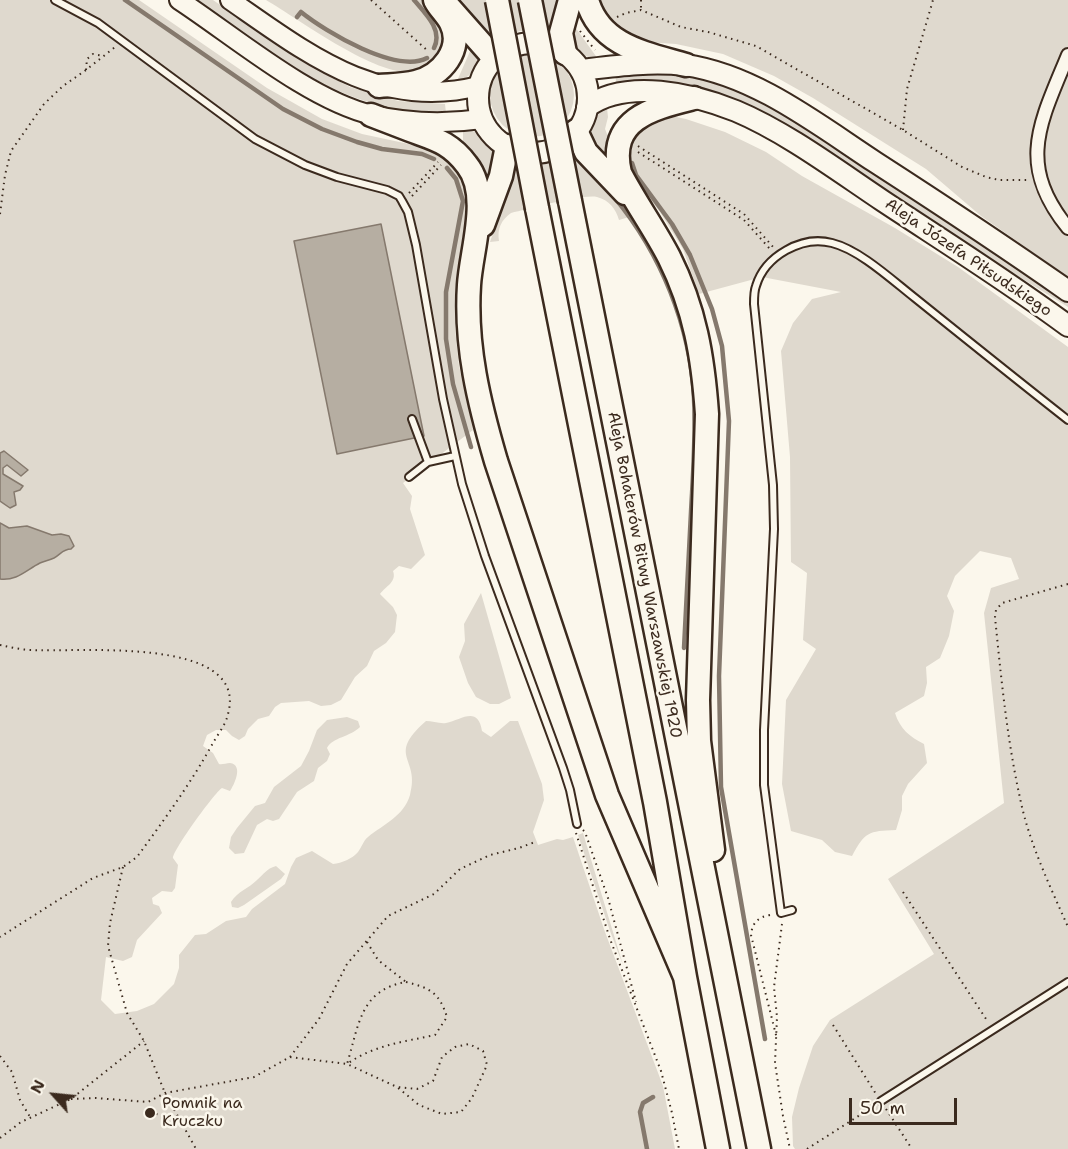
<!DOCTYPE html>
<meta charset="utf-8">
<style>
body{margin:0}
#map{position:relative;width:1068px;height:1149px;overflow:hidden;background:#fbf7ec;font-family:"Shantell Sans",sans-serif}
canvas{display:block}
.north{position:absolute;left:24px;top:1065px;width:60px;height:60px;-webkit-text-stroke:4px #fbf7ec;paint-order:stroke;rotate:297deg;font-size:16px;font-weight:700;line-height:24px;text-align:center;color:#3b2a1e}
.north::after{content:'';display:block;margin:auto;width:21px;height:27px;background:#3b2a1e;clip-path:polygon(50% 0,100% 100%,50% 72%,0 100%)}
.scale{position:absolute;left:849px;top:1098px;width:108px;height:27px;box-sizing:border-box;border:3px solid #3b2a1e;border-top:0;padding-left:8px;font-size:18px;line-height:21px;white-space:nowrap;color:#3b2a1e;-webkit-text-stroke:4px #fbf7ec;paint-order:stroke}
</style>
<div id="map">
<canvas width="1068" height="1149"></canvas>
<div class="north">N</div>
<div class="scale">50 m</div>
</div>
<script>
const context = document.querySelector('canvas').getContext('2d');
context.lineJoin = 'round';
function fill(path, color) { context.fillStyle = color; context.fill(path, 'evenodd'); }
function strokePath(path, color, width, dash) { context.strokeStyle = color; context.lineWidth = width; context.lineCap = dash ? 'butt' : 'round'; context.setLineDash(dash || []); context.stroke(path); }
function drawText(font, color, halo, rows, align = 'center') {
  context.font = font + ' "Shantell Sans",sans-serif'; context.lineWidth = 5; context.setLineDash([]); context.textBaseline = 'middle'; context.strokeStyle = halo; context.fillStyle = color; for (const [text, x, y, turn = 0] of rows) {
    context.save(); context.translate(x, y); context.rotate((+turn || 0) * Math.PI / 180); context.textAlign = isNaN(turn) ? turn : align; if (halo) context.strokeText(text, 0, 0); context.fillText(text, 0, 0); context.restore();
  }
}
const green = new Path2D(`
 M0,0H139L267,88L322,119L362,134L437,150L461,173L469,200L457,272L455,328L459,366L473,430L403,483L412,496L410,509L425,555L411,569L399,566L393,571C397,582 386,586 380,594L393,607L397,615L395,632L386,643L374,651L367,666L355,677L341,700L331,705L321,706L309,701L281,703L275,707L269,716L258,719L248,729L245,736L239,740L232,736L226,730H216L207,735L203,746L213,753L219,764C222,765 226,763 230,763C244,765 234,785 230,791L222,788C215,792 173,850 173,858L178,865L175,888L172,892L162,891L152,898L153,904L159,906L162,913L137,940L132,957L123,961L106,957L101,1000L115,1014L137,1011L154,1004L174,984L179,968V955L195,935L206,934L226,921L246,917L252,909L285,884L291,867L296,858L312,851L333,864C342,863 352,859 358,852C362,847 363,841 368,837C384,824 404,816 410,795C421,757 385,757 426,721C432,721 440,724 446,723C461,720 478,705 482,731L491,737L510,721H518L542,784L544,800L533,832L538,845L557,839L563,840L573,837L605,932L663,1086L675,1149H0Z
 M194,0H213L300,60L350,87L398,101L445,104L446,113C348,117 271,53 194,0Z
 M266,0H424C437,14 447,29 441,49C440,54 437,56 433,60C427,67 419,71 409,72C371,73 300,20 266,0Z
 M456,0H561L549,32L520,31L494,42Z
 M598,0H1068V277L981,216L926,169L813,98L774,76L723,54L676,44L646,42L623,33L603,14Z
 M570,20L598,59C573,57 573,40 570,20Z
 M471,49L479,55C477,69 470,78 457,81Z
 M490 95a42 42 0 1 1 84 0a42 42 0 1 1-84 0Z
 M660,72C681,75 702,78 723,85C782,106 835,147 888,181C946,220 1004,258 1062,298L1068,303V307L731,99C686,83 665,82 617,85L615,75Z
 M607,108L608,117L605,129L609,139L612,162L593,152L587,130L594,116Z
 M666,115L686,119L725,132L766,152L802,176L895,228L958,267L1068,347V1149H795L793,1146L792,1117L799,1088L813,1046L830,1020L934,954L888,879L1004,803L984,613L991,588L1019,579L1011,558L980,551L955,576L947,596L954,611L949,636L940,658L926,667L927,683L924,696L895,713C900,729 910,737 924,744L927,763L908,784L902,796V810L896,830C868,831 865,832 852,856L835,852L822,840L791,831L782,784L786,700L816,649L803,640L807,573L791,562L790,457L781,351L793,323L812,299L841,292L762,277L699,294L683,249L660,212L631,175L628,167L629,145L640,128Z
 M469,130C485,134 497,149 496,166C495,176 489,188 486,198L463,144V131Z
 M572,150L629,217L619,220C616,209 609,200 597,197C582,194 529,209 511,213C501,220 497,229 499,241L490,242L517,162H545Z
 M481,593L511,698L499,704H490L476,697L468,683L459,657L465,641L464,624Z
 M347,717L358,721L360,727C350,737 333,737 327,748L330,754L327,761L318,768L314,781L297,792L279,819L273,821L267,819L257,825L244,853L235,854L229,848L231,837L237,828L255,806L265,803L274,787L301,766L309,751L317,730L327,720Z
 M583,833L623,965L610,931L578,835Z
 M276,866L285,874L281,879L244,905L238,908L232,907L231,902C238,891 248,889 257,880C264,874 266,869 276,866Z`);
const water = new Path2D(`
 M381,224L424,436L337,454L294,241Z
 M4,451L28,470L21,476L7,465L3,468V474L23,486L20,490L14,492L16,505L10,508L0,501V453Z
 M0,523L9,528L27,526L52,535L61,534L69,536L74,546L71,549C63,549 61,554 54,558C50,560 45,561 40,563C26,570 17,581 0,579Z`);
const stream = new Path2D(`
 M125,0L283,109L322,129L357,142L382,149L422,154L434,159
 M414,0C426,14 443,30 434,48
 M297,17L301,12C326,32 396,74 427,58
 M632,163L636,175L672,224L690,255L712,309L722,346L729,421L719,676L721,787L765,1039
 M447,168L456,179L463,201L446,292V339L453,384L471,447
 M615,198C661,254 690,325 694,398C696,436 693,474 691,512C689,557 686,602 684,648
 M647,1149L640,1112L643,1103L653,1097`);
const path = new Path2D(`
 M371,0L429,52
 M641,0V10
 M617,17L626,13L641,10L681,27L708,32L756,46L903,130L962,167L986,177L999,180H1028
 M580,31L595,50
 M86,70L87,59L93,54L104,56
 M903,130L907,89L933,0
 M638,146L744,214L774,248
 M638,152L744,220L770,249
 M409,193L438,162
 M412,196L441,165
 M0,214L5,175L11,151L44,104L63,86L86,70L115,47
 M1068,584L1002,603L996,610L995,617C1001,677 1007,739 1020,798C1029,843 1050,886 1068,927
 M0,645C10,647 21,650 32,650C73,653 250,634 228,714C226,724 218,734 213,743C191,783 164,820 137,857L123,867L93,878L0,937
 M583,830L585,832L608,898L636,1002
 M576,833L610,939L661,1071L672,1113L679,1149
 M123,867L110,923L108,946L127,1013L144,1041L165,1093L196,1149
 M903,892L988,1022
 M770,915C758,917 752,923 751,935L777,1039
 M782,924L774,987L777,1017L775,1063L783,1116L790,1149
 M367,942L378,960L406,982
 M406,982C430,988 439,992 447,1017L435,1035C403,1042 374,1045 347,1064C359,1025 360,990 406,982Z
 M833,1025L876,1094
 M0,1056L12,1072L20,1100L30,1117
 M290,1057L347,1064L397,1087L419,1105L442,1114L461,1112L472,1098L487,1065L483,1051L469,1044L455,1047L442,1057L433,1081L417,1089L397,1087
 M71,1099L95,1098L148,1102L165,1093L254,1077L290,1057L319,1019L347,964L388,916L434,894L460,869L490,855L519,848L535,842
 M886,1109L912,1149
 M156,1114L180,1118
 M0,1138L21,1122L71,1099L144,1041
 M807,1149L874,1106`);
const lane = new Path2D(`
 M55,0L98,23L255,139L305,165L337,177L387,190L399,196L402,201L408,212L416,245L443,399L462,484L485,556L563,768L570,790L577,824
 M412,419L428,462
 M409,477L428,462L455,456
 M792,910L781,913L764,785V730L774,529L773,485L754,304C754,298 754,291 756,286C765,256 802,235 832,243C860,250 892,280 915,298C966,339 1017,380 1068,420
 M881,1101L1068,982`);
const street = new Path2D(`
 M1068,55C1040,123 1016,164 1068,228`);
const secondary = new Path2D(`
 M179,0C234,36 309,100 372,115C408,123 446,124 482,119
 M230,0C308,54 379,111 479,86`);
const primary = new Path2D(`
 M478 98a55 55 0 1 1 110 0a55 55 0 1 1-110 0Z
 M581,70C615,66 650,61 685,65C755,75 817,124 875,162C940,204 1004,246 1068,291
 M587,107C626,78 694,94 736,111C786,132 838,171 883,201C945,242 1009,282 1068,326`);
const highway = new Path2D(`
 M587,0C600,46 645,53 686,65
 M448,6L494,58
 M565,53L561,33L570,0
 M379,86C391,85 404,85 416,82C441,76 464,49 451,23C447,15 439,8 435,0
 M694,98C654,108 607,118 620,173C635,202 654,228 669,257C695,309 703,357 707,414L698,700L699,741L713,850
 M371,115C384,120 397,125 410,130C434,139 450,142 467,165C491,195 471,250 469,285C465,346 479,403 496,461L607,795L685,977
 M576,131L586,152L625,193
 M570,201L759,1149
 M537,208L655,802L685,977L718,1149
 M483,225L501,176L507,146`);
const highwayBridge = new Path2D(`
 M497,0L537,208
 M530,0L570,201`);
const markers = [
 [150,1113,6,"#3b2a1e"]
];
const streetNames = [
 ["Aleja Józefa Piłsudskiego",968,258,34],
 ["Aleja Bohaterów Bitwy Warszawskiej 1920",644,575,79]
];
const poiNames = [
 ["Pomnik na",162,1104],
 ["Kruczku",162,1122]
];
fill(green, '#dfd9ce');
fill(water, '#b6aea2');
strokePath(water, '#85796d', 1.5);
strokePath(stream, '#85796d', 4.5);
strokePath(lane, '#3b2a1e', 10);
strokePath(street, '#3b2a1e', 16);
strokePath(secondary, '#3b2a1e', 22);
strokePath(primary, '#3b2a1e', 24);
strokePath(highway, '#3b2a1e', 27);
strokePath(path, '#3b2a1e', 2, [1.5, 4.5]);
strokePath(lane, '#fbf7ec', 6);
strokePath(street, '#fbf7ec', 12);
strokePath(secondary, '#fbf7ec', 18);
strokePath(primary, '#fbf7ec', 20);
strokePath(highway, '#fbf7ec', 22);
strokePath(highwayBridge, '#3b2a1e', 27, []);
strokePath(highwayBridge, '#fbf7ec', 22);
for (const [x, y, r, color] of markers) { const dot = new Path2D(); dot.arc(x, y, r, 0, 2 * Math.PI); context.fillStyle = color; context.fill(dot); strokePath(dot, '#fbf7ec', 2); }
drawText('16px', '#3b2a1e', '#fbf7ec', streetNames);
drawText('16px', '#3b2a1e', '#fbf7ec', poiNames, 'left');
</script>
